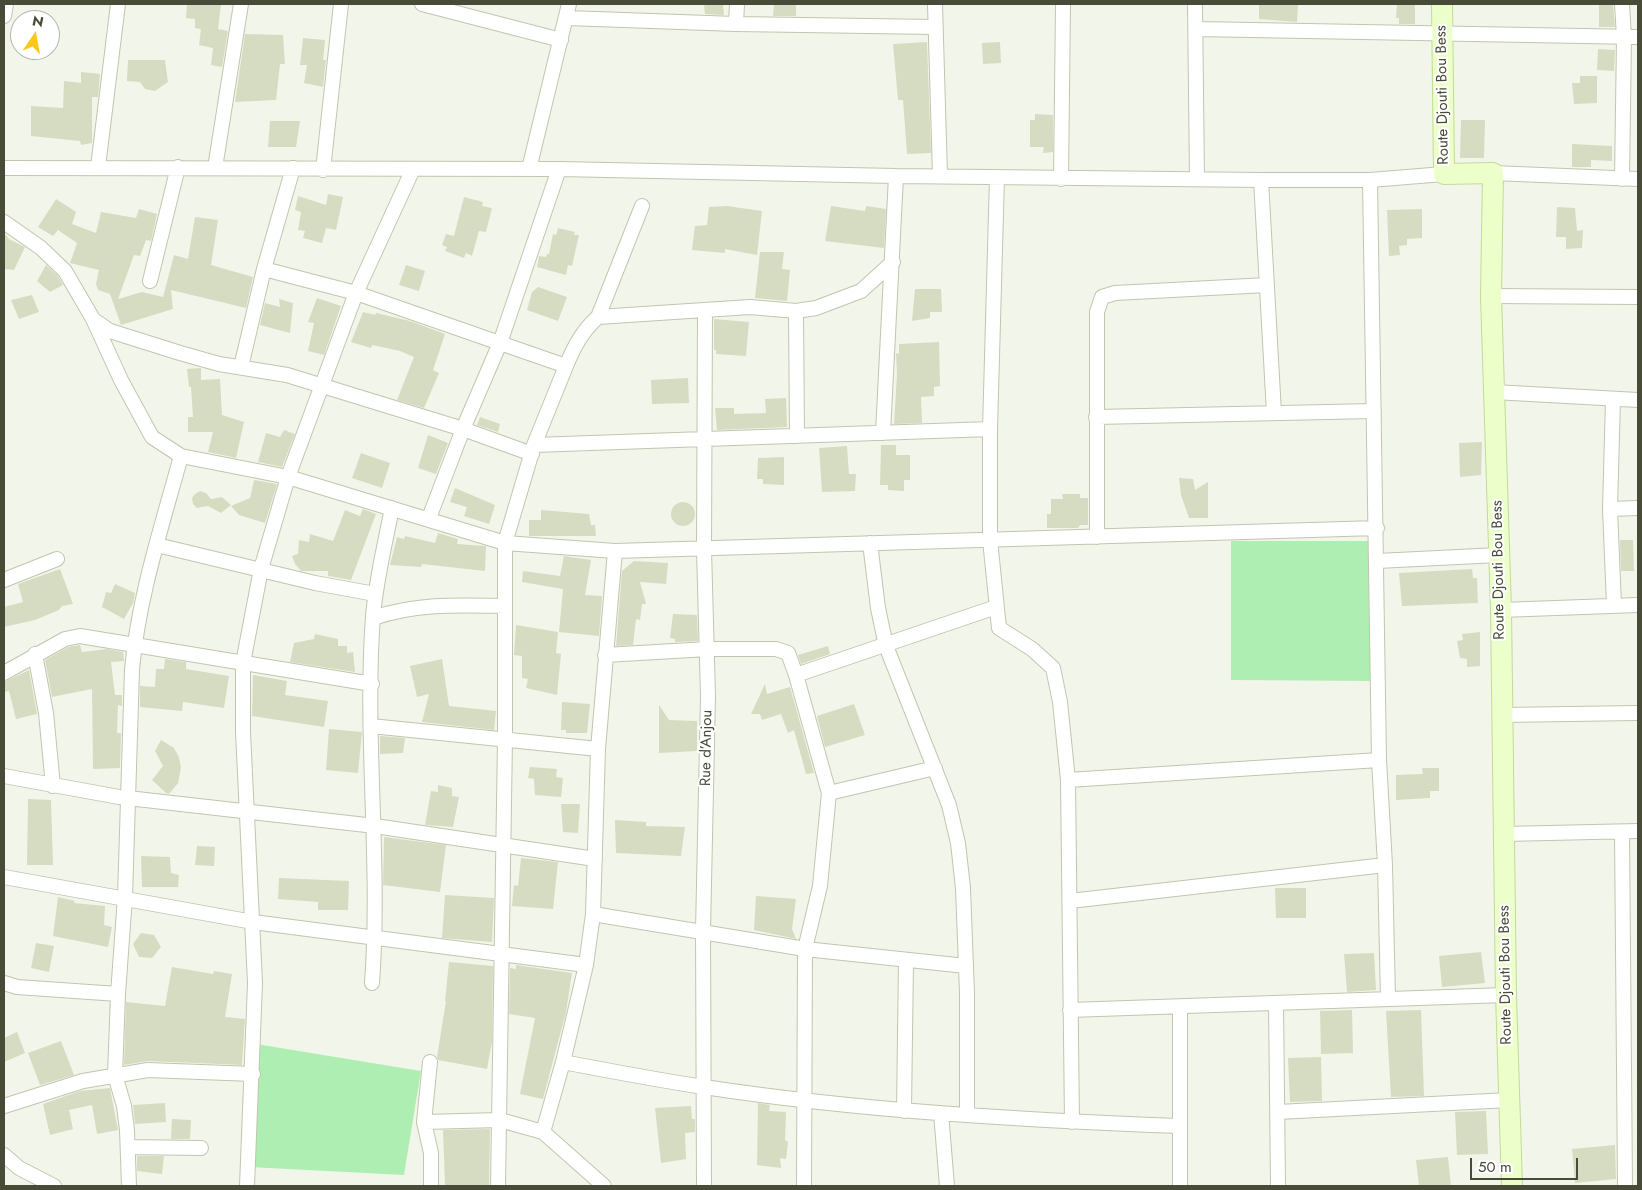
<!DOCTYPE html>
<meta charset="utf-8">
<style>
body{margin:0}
#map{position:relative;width:1642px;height:1190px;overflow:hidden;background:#f2f6ea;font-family:Jost,sans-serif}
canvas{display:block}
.frame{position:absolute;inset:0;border:5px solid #474b37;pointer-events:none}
.north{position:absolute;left:10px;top:10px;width:50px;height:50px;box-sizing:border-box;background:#fff;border:1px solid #b5b7af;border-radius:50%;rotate:12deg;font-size:14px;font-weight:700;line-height:20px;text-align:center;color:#474b37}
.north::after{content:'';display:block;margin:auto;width:18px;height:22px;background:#ffc818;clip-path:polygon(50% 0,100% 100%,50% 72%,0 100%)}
.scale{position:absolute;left:1470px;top:1158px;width:108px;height:22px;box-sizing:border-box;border:2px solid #474b37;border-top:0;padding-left:6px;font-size:15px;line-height:18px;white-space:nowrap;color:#474b37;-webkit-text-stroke:4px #fff;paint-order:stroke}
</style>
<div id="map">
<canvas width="1642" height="1190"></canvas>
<div class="frame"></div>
<div class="north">N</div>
<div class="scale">50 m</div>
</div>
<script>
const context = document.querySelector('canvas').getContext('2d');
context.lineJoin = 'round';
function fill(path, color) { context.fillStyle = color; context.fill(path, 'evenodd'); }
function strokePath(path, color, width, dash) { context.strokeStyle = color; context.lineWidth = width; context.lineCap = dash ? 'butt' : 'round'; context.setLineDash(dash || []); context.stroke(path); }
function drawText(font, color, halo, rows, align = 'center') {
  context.font = font + ' Jost,sans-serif'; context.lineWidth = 4; context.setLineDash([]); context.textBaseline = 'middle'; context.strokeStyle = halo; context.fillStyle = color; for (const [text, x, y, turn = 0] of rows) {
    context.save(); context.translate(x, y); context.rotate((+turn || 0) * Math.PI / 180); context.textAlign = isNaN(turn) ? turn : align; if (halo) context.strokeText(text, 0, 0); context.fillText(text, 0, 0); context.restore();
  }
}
const green = new Path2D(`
 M1231,541H1370L1371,681L1231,680Z
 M256,1044L421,1071L404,1175L249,1167Z`);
const building = new Path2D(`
 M187,4H221L218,29L228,31L222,67L211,65L213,48L199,45L201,29L195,28V19L186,18Z
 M704,4H723L724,15L705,14Z
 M774,4H796V16H773Z
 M1259,4L1298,5L1297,22L1259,19Z
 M1397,4H1415V24H1399V18H1396Z
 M1599,4H1613L1615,27H1599Z
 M245,34L283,35L285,64H280L276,100L235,102Z
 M303,38L325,40L323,60H326L323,87L304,83L307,65H300Z
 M927,42L931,153L907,154L903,100H898L893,44Z
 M1000,42L1001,63L983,64L982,43Z
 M1598,49L1615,50L1614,71L1597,70Z
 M128,60H165L168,82L155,91L145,89L140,82L127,81Z
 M81,72L100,74L98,97H92V143L81,145L80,141L31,136V106L63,108L64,81L81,83Z
 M1580,76H1597V103L1574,104L1572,83H1580Z
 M1035,114L1053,115V152L1043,153L1044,147H1030V120H1035Z
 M1461,120H1485L1484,158H1460Z
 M270,121H300L296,147H268Z
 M1572,144L1612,146V161L1591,160V167H1572Z
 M328,194L343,197L336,230L326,228L322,243L303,238L305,231L298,230L301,212L295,210L298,196L326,205Z
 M464,197L483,202L482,206L492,208L486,232L479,231L472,256L466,253L464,258L445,251L447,247L442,245L446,234L454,236Z
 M56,199L76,212L72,224L96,233L101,212L136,218L139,209L157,214L151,241L146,240L140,256L134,255L118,299L142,292L163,297L174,255L188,259L195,217L218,220L211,265L253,277L246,308L171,290L173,309L121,325L110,294L98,290L96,284L99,270L70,263L77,243L58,230L53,236L38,227Z
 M727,206L762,211L757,255L725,249V253L692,250L695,226L707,225L709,207Z
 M831,206L865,211L866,206L886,209L884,248L825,241Z
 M1557,207L1575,208L1577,231L1583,230L1582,248L1566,249V237H1556Z
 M1422,209V238L1407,239V245L1399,246L1400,255L1389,256L1387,210Z
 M558,228L575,232L574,235H579L572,266L568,265L566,275L537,267L539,256L546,257L547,254H549L553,234L556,235Z
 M4,233L9,239L25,247L14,270L4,269Z
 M760,252H784L782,269L790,270L787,301L755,298Z
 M46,265L58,276L63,285L50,292L37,281Z
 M406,265L425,271L419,291L399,285Z
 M538,287L567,297L558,321L527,310L532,292Z
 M915,289H941L942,312H930V318L912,321Z
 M32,295L39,312L19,319L11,300Z
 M317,298L341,306L324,355L308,351L314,323L308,322Z
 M279,299L293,303L290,333L260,325L265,303L280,307Z
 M363,312L375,315L376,313L410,321L445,334L433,370L439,373L424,408L397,400L414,357L400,351L372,345L371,348L351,342Z
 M714,319L749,322L746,356L716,354V350H714Z
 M939,342L940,386L934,387V396L921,397L922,423L894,424L897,374L896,353L899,354V344Z
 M201,368V380L220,379L222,415L244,422L236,458L208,452L213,432H188V417H193L191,387H189L187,369Z
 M688,378L689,403L652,404L651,380Z
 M786,398L787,427L717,430L715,408H734V414L766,413L765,399Z
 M480,417L500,424L498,432L477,425Z
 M284,430L295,434L282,467L258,462L266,433L280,437Z
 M428,435L448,443L436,474L418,468Z
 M1482,442L1481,475L1460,477L1459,443Z
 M881,445H896V455H910V480H904V491L888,490V485H880Z
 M847,446L849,474H856L855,491L822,492L819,448Z
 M361,453L390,463L382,488L352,478Z
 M784,457V485L763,484V479H757L758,458Z
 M1179,478L1193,479L1195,490L1208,482V518H1189L1181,495Z
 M254,480L277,484L265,523L239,515L231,506L250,498Z
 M455,488L495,505L489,524L464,516L467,507L450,502Z
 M200,491L206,493L211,499L222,497L231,505L221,513L208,506L197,508L193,504L192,498L195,494Z
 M1062,494H1080V498H1088V525H1080L1078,528H1047V514H1051V499H1063Z
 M671 514a12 12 0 1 1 24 0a12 12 0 1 1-24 0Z
 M363,509L376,514L351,580L328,576V571H301L295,564L292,556L298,554L299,540L309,542L310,534L333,541L345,510L360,516Z
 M541,510L589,514L591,525H595L596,536H529V520H541Z
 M438,533L458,539L457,544L486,546L485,571L422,564L421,567L390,565L397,537L404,539L405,536L435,543Z
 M1620,540H1633L1634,571H1621Z
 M564,556L591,560L585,595L602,596L599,636L559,632L563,589L522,582L523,571L560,576Z
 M634,561L668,563L666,584L640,582L646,604H642L640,620L636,619L633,645L616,646L622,571Z
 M60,569L73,604L62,606L59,610L35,620L4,627V607L23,602L18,584Z
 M1472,569L1473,578H1477L1478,603L1402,606L1399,573Z
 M115,584L135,593L133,603L124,619L102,607L106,592L111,593Z
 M673,614L697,615L698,641L675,642V639L670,638Z
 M516,625L558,632L556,653L561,654L557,695L526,688L528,679L522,678V656L514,655Z
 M1480,632V666L1467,667V659L1460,658L1457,641L1463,640L1462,634Z
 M315,634L338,639V646H347V653L353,652L355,672L290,662L294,643L314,639Z
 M80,645L82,652L107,649L123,652L124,661L111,662L115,695H122V706L118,705L117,733H121L120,768L93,769L92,689L52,697L45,660L68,647Z
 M828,646L830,654L801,664L798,655Z
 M165,659L186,662V669L229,676L224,708L183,702L182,711L140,707V686L155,687L156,669H164Z
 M442,659L449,706L496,711L494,730L422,722L429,694L417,697L410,666Z
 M29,670L37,714L16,719L9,691L4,692V682Z
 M253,675L287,681L285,695L328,701L324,727L252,716Z
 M765,684L767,694L790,687L814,773L806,774L794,730L788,733L781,714L762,720L760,714H751Z
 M562,702L590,704L587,733H566V730H561Z
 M854,704L865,735L825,747L817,716Z
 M659,705L669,720L697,721V751L659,753Z
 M329,729L362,732L358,773L326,770Z
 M380,736L405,738L403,753L380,754Z
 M161,740L174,748L179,757L181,768L178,783L169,794L166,793L152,780L163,766L155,751Z
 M530,767L557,769L556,777L563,778L561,797L535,795L534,779L528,778Z
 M1422,768H1439V791H1430V798L1396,800V775L1423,774Z
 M438,785L452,788V796L459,797L453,827L425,825L431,791L438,792Z
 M28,799L51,800L53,865H27Z
 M561,804H580L578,833L563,832Z
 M615,820L646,822V826L685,827L681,856L616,853Z
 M384,837L446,845L440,892L383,885Z
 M197,846L215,847L214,866L195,865Z
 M141,856L170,857L171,873L179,875L178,887H142Z
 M521,858L558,862L553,909L512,906L514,885L518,886Z
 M279,878L349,881L348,910H318V902L278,899Z
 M1275,888H1306V918H1276Z
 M445,895L494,898L492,942L442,938Z
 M756,896L796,899L792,929L796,939L754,930Z
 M58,897L75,901L74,903L105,906L104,925L112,927L108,947L53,936Z
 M141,933L154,935L161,947L152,958L139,957L133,944Z
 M36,943L54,946L49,972L31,968Z
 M1481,952L1485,983L1442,987L1439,956Z
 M1374,953L1376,990L1347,992L1344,954Z
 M449,962L493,966L492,1042L487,1069L438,1060L437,1057L446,1001H445Z
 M516,965L572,973L566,1012L543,1099L520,1094L535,1018L509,1014L510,968L516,969Z
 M172,967L213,974L214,971L232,974L225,1017L245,1019L242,1065L148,1061L124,1065L126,1002L165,1006Z
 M1352,1010L1353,1053L1321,1054L1320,1011Z
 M1421,1010L1424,1096L1391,1097L1386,1011Z
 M17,1032L25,1053L4,1062V1038Z
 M61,1041L74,1075L40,1085L28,1053Z
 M1321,1057L1322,1101L1290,1102L1288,1058Z
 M110,1088L118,1130L97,1134L92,1105L69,1110L73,1129L50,1135L43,1104L80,1091Z
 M165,1103L166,1122L135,1124L133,1105Z
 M758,1103L770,1105L769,1111L786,1112L785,1140L788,1142L786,1159L780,1158L781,1168L757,1165Z
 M691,1106L692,1119H695V1132L685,1133L686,1159L661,1163L655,1108Z
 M1486,1111L1488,1154L1457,1155L1455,1112Z
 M172,1119L191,1120L190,1139H171Z
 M490,1129L489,1185L445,1186L443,1130Z
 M1615,1145L1616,1179L1575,1183L1572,1149Z
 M137,1156H164L162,1174L137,1171Z
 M1448,1157L1451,1186H1419L1416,1160Z`);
const minor = new Path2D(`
 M422,4L561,40
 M935,4L940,176
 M1195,4L1197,179
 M1622,4L1624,37L1622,179
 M4,16L6,4
 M567,18L736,24L935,27
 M736,24L737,4
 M1196,29L1638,37
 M98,167L118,4
 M4,168L559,169L896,176L1261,180H1370L1444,174
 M215,168L241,4
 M529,169L569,4
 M323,170L341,4
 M1493,173L1638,179
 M997,177L990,429V540L999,628L1032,649L1053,668L1060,702L1068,780L1072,1122
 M1061,179L1063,4
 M1261,180L1274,413
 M1370,180L1379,760L1385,865L1388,998
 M4,222L41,248L65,271L93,319L121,380L152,437L181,456L288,477L505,543L615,551L1377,528
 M264,269L356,293L566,366L534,445L505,543V739L498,1186
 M150,281L178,167
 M1491,296L1638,297
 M796,311L797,436
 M598,317L642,206
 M94,320L110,331L180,353L219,364L287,375L463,429L532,454
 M566,366C574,347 582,331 598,317L750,307L796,311L816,308L861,291L893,262
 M241,367L264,269L293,168
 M1494,392L1638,400
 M1613,399L1610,509L1614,605
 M1096,417L1374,411
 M883,433L896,176
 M534,445L990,429
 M1610,509L1638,508
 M429,518L463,429L500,343L559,169
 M1097,537V312L1102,297L1115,293L1267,285
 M870,543L878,608L886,646L949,805L958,843L963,888L967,993V1115
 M157,545L315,583L375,594
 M1377,561L1499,555
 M4,580L57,559
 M1501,610L1638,605
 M373,618C417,603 459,605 505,606
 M35,654L46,713L53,786
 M605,655L708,649H776L788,653L796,675L996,607
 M4,673L65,639L80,636L372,684
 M796,675L829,793L820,886L805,949L804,1186
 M1501,715L1638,713
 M371,726L598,749
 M4,776L119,797L375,826L595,859
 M1068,780L1379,760
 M829,793L935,768
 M1622,832L1625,1186
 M1504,834L1638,831
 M4,877L253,922L586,965
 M1070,901L1385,865
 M593,914L805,949L966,966
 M4,983L17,987L118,994
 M372,983C381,861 364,738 373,616C376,580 385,544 392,508
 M1276,1003L1278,1186
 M1070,1010L1506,995
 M430,1062L424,1122L431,1153V1186
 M563,1062C610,1071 657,1080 704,1087C862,1111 1021,1120 1179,1126
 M4,1106L83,1081L148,1070L253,1074
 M904,1111L906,961
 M1278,1112L1509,1100
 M941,1113L947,1186
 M424,1122L500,1120L543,1132L604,1186
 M543,1132L563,1062L586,965L593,914L598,749L615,551
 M128,1147L201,1148
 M4,1155L19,1168L54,1186
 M129,1186L127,1130L124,1106L115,1075L118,994L125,897L132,670C138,598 162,526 181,456
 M247,1186L255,983L243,732V663L261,569L288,477L356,293L413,169
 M704,1186L703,931L708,696L704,549L705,311
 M1180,1186V1007`);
const secondary = new Path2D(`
 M1442,4L1444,174L1493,173L1491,296L1501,610L1506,995L1512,1186`);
const streetNames = [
 ["Route Djouti Bou Bess",1443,95,-91],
 ["Route Djouti Bou Bess",1499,570,-91],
 ["Rue d’Anjou",707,748,-89],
 ["Route Djouti Bou Bess",1506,975,-91]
];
fill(green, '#afeeb3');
fill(building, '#d6dcc1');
strokePath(minor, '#c0c6ae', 16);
strokePath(secondary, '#c2db95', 22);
strokePath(minor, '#fff', 14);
strokePath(secondary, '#ecffcb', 20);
drawText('15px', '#474b37', '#fff', streetNames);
</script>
